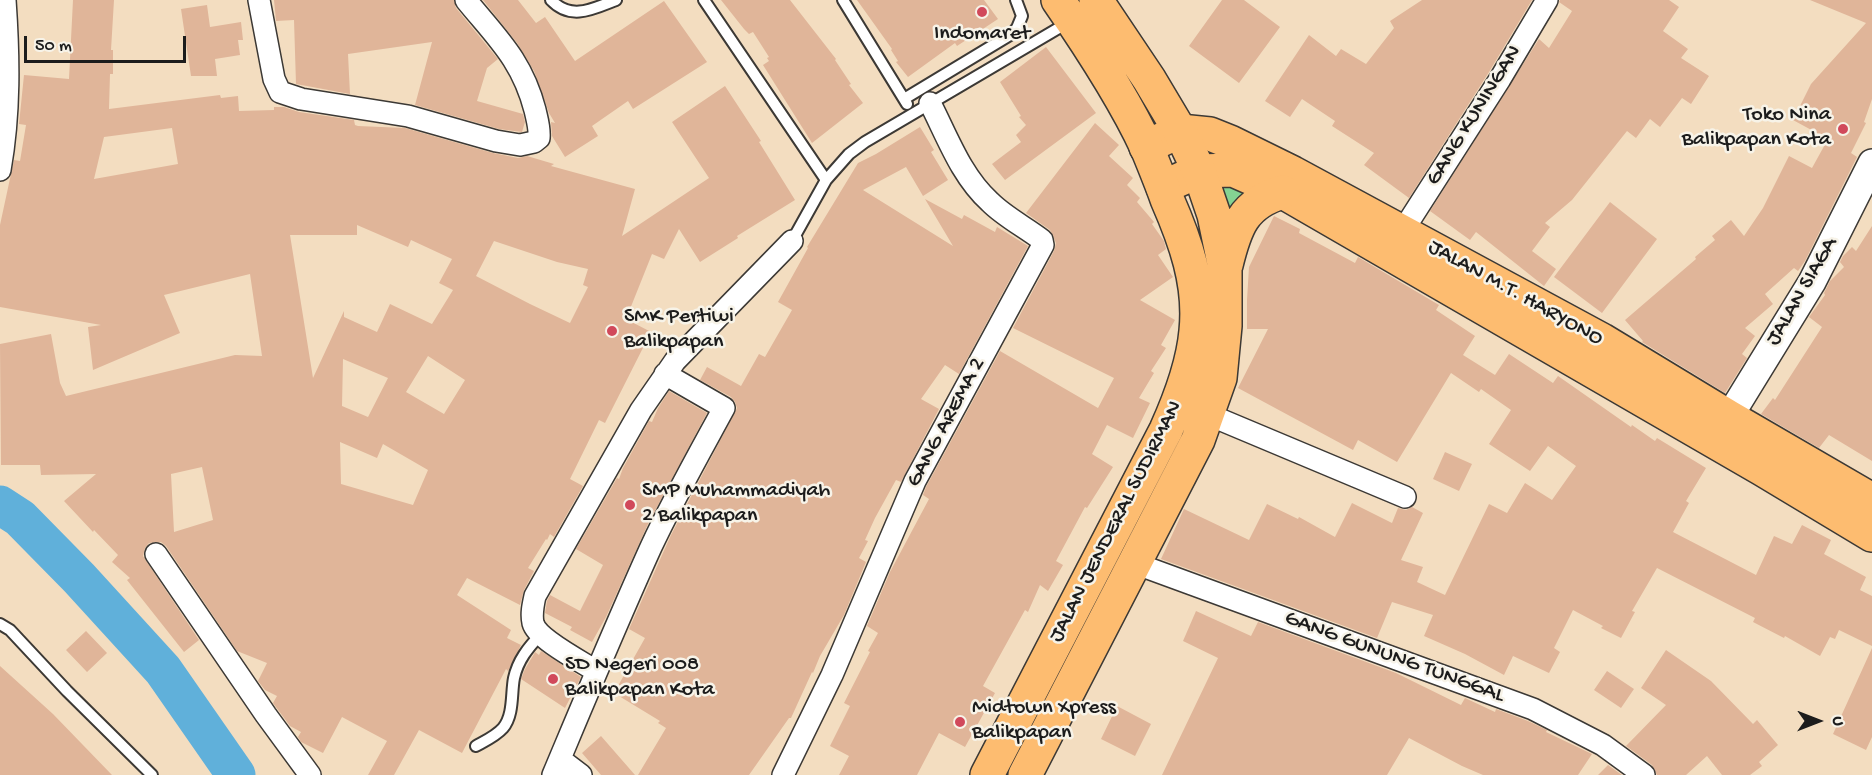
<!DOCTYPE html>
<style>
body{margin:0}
#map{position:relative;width:1872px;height:775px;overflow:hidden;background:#f3ddc0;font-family:"Gochi Hand",sans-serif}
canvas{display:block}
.north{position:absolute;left:1788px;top:691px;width:60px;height:60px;-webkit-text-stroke:4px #f7f3e8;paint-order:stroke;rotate:90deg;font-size:16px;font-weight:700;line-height:24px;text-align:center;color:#1c1c1c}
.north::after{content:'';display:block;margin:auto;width:21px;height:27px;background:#1c1c1c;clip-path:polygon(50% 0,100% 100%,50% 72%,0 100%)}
.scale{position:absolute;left:24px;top:36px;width:162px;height:27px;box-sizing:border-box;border:3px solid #1c1c1c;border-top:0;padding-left:8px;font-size:18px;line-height:21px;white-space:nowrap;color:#1c1c1c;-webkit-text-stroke:4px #f7f3e8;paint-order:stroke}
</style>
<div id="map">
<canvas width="1872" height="775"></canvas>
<div class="north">U</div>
<div class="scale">50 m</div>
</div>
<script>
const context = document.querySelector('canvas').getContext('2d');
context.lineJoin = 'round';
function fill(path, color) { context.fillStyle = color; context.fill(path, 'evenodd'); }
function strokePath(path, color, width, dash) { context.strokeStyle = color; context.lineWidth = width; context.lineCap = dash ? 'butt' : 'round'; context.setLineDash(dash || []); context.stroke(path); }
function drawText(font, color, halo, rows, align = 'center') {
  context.font = font + ' "Gochi Hand",sans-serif'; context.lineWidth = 5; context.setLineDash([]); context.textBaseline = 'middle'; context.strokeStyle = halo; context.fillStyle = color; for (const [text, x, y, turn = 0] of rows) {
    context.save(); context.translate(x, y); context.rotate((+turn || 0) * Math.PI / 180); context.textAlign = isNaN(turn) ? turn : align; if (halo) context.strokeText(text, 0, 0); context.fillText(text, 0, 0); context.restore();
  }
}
const green = new Path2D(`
 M1225,182L1256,197L1233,220L1221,186Z`);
const river = new Path2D(`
 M0,505L20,518L79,578L163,670L236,775`);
const building = new Path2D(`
 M73,0H114L111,50H113V74H110L109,109L220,95L221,98L238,96L239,111L274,110V107H284L299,112L354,120L355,125L358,126L405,128L493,153L518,158L527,156L554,164L551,166L635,189L622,236L709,178L672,122L725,86L761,141L759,142L795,200L737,236L738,238L700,262L679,229L664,259L652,254L626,319L651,332L605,423L599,420L570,479L583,486L554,537L550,534L547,540L546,539L528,568L534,571L524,590L520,605L467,578L457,595L511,630L507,638L521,645L508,671L506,669L462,753L419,730L394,775H368L387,741L342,717L323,753L301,742L298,737L301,732L290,726L273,703L277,696L265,690L258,681L267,663L237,651L166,546L161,542L149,543L145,548L143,556L199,640L184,652L127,580L130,578L112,562L118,555L94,530L93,532L64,501L96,474L41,475L40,465H1L0,344L51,334L60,383L66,396L235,355L262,356L250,274L164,295L180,333L93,370L88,327L101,325L0,307V225L14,160L20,161L26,125L19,124L24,75L69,79ZM172,128L178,164L94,179L104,137ZM357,225L408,247L411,240L452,259L439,283L453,290L432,324L390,304L377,332L344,317V311L313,378L290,235H357ZM494,241L557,262L588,269L583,285L588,287L570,323L530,304L476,276ZM428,356L465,380L444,414L406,392ZM343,359L388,378L368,417L342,406ZM340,442L377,458L383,444L428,470L413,505L341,484ZM202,467L213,520L174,532L171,474Z
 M274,0H454L456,8L498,59L487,68L477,101L523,114L525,122L522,132L499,129L415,105L432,42L348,54L350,94L296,84L294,20L276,21Z
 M483,0H518L536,23L545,17L575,61L664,1L707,62L633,109L628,101L592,126L598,136L565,157L552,136L551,122L555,123L549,113L534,71L517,43Z
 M721,0H790L836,59L835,60L851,84L849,85L863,103L812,143L763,65L769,61L767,58L769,57L753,32L749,34L744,29Z
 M857,0H984L998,19L957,46L955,43L908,77L896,62L898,61L891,50L892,49Z
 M1222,0H1244L1280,27L1239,83L1189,46Z
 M1422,0H1532L1489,72L1409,198L1364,165L1374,153L1332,126L1335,121L1302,99L1290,117L1265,101L1309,35L1336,56L1341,49L1366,64L1394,28L1390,21Z
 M1560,0H1669L1679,7L1663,31L1688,49L1681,58L1709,76L1691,104L1682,98L1660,127L1650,119L1636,138L1627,131L1572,200L1545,223L1550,227L1532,251L1556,269L1544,286L1476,232L1470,240L1430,211L1539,39L1549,48L1572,11L1559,2Z
 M1810,0H1872V99L1864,122L1866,123L1851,153L1857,157L1805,261L1798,271L1794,268L1765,294L1773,304L1745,328L1755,336L1742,354L1747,358L1725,393L1642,342L1643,341L1625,320L1696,259L1695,257L1715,240L1712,236L1731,220L1744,236L1763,208L1789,156L1812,168L1828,139L1793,120L1811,84L1866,23Z
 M207,5L210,27L241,22L243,40H238L240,55L215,59L217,76H191L181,9Z
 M1046,47L1096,113L1005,180L992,164L1021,142L1016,135L1026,125L1019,117L1021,116L1000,82Z
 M1095,123L1119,145L1109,156L1133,178L1127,185L1140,198L1137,202L1154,222L1152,224L1164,241L1166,249L1158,255L1173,277L1140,300L1175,320L1161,345L1166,348L1151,371L1154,373L1139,398L1150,403L1133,438L1107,425L1092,454L1113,467L1087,508L1085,507L1056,561L1063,565L1048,591L1040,585L1028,612L1025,610L983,686L995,693L965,747L939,733L917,775H839L849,756L830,746L850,706L844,703L870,652L868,651L878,633L867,626L890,572L929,499L923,495L926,487L1000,351L1098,408L1114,378L1013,328L1054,251L1056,243L1050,230L1026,213Z
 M920,127L934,150L931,152L948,180L923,196L906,167L863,190L953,246L925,199L962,219L964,215L995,232L997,227L1028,246L959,374L945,365L921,399L939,409L901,482L896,480L875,518L865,540L868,541L859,558L866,562L844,615L820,656L813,673L812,672L791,718H789L749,775H638L666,728L658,723L660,721L614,693L645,638L629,629L671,535L737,408L735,402L731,397L700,380L707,367L741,386L759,354L765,357L792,310L778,302L808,248L807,247L858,163L876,154Z
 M1610,202L1657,239L1602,313L1554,277Z
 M1274,216L1300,229L1299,233L1355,263L1358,257L1439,305L1436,310L1475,336L1463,355L1495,375L1509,354L1553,383L1558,376L1631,427L1632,425L1655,441L1657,438L1706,468L1686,501L1689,503L1673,532L1756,575L1774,536L1792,544L1802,525L1831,540L1824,554L1866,577L1860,590L1872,596V646L1839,630L1835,639L1830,637L1820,656L1785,636L1784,638L1753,622L1755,618L1657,568L1632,611L1635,612L1621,638L1601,628L1603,626L1573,610L1554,648L1560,652L1549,673L1513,656L1504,675L1465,654L1424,636L1433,615L1392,602L1377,638L1161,559L1184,509L1249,540L1267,504L1298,519L1299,517L1335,537L1352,503L1392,523L1398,508L1406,510L1412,507L1423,513L1401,560L1423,567L1417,582L1445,595L1489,504L1507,513L1525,483L1552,500L1576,466L1548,446L1530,471L1489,444L1511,410L1481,389L1479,392L1451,373L1397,462L1358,440L1353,450L1238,388L1268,329H1247V300L1249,267Z
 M1872,226V461L1829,435L1819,448L1761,414L1773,398L1775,400L1822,327L1809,317L1825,295L1824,293L1830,281L1844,267L1840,262L1843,256L1852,247L1856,251Z
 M669,391L707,413L648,524L606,617L592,642L570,630L572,627L545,613L547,601L550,595L580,611L603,565L576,549L617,478L619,479L623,468L649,421L652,422L658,408Z
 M1445,452L1472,464L1459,491L1433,479Z
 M1196,611L1251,636L1258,622L1396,673L1461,705L1465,698L1495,712L1496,709L1528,721L1547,730L1546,732L1592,754L1578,775H1483L1462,766L1409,738L1387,775H1162L1218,658L1183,641Z
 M86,631L107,653L87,672L66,650Z
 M1872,648V737L1866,750L1833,734Z
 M1666,650L1711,681L1753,724L1757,720L1778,745L1759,762L1762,766L1750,775H1722L1707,756L1686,775H1657L1652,765L1626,746L1666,705L1641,688Z
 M541,651L581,677L565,708L521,679L525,669L534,654L535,652L539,655Z
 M0,666L53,714L112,775H0Z
 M1607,671L1634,689L1621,708L1594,690Z
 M1117,706L1151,724L1135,756L1101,739Z
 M601,736L635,775H601L582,753Z
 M1608,765L1622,775H1598Z`);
const service = new Path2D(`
 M551,0C571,21 593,9 616,0
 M704,0L826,180L849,154L865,142L1069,22
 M843,0L907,104
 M904,99L1010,35L1017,28L1022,16L1016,0
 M792,241L826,180
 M0,624L10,630L67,691L152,775
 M476,746C485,741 496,736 503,728C514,715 511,693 514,678C518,660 528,648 540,635`);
const minor = new Path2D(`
 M259,0L274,79L280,92L301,99L408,116L496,141L520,145L534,142L539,138C540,128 537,119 535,110C522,60 497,38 466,0
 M0,170C10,113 9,57 5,0
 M1402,232L1500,79L1547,0
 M1207,414L1405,497
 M156,554L266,715L310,775
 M1134,563L1533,709L1603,745L1644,775
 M596,671C582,662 537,639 533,623C531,614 533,605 535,596L641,410L675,361L792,241
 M560,759L581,775
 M553,775C585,699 617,622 651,547C673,500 699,454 724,408L665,374
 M783,775L832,675L915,481L1043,245L1042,240C1025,227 1005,217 990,202C961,176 947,136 930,103`);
const tertiary = new Path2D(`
 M1729,417L1812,282L1872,163`);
const primary = new Path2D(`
 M1146,147L1180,131L1210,134L1230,142L1293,173L1602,340L1729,417L1872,500
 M1163,187L1199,171L1233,170L1283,192L1762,469L1872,535`);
const trunk = new Path2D(`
 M1226,265C1235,228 1243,203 1283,192
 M987,775L1166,430C1180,399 1193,365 1196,331C1201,284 1185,240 1167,199C1161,182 1154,165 1147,148C1124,98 1089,45 1058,0
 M1025,775L1198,440L1220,378L1225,326V268L1214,215L1199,171L1180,131L1149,79L1096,0`);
const markers = [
 [982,12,6,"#d1495b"],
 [1843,129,6,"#d1495b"],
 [612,331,6,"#d1495b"],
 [630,505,6,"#d1495b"],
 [553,679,6,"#d1495b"],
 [960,722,6,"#d1495b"]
];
const poiNames = [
 ["Indomaret",982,35,"center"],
 ["Toko Nina",1831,116,"right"],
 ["Balikpapan Kota",1831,141,"right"],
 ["SMK Pertiwi",624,318],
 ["Balikpapan",624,343],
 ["SMP Muhammadiyah",642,492],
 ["2 Balikpapan",642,517],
 ["SD Negeri 008",565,666],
 ["Balikpapan Kota",565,691],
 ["Midtown Xpress",972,709],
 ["Balikpapan",972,734]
];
const streetNames = [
 ["GANG KUNINGAN",1475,116,-58],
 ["JALAN SIAGA",1803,292,-60],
 ["JALAN M.T. HARYONO",1515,294,29],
 ["GANG AREMA 2",947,423,-62],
 ["JALAN JENDERAL SUDIRMAN",1117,522,-63],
 ["GANG GUNUNG TUNGGAL",1394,658,20]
];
fill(green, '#84d393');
strokePath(river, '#60b0da', 39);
fill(building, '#e0b599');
strokePath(service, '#3c3935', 14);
strokePath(minor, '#3c3935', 24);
strokePath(tertiary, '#3c3935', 30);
strokePath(primary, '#3c3935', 36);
strokePath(trunk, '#3c3935', 36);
strokePath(service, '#fff', 10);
strokePath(minor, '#fff', 21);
strokePath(tertiary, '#fff', 27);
strokePath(primary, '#fdbc70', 33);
strokePath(trunk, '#fdbc70', 33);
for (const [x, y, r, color] of markers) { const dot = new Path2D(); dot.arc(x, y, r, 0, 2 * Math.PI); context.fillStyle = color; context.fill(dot); strokePath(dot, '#f7f3e8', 2); }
drawText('22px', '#1c1c1c', '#f7f3e8', poiNames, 'left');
drawText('22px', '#1c1c1c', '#f7f3e8', streetNames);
</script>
